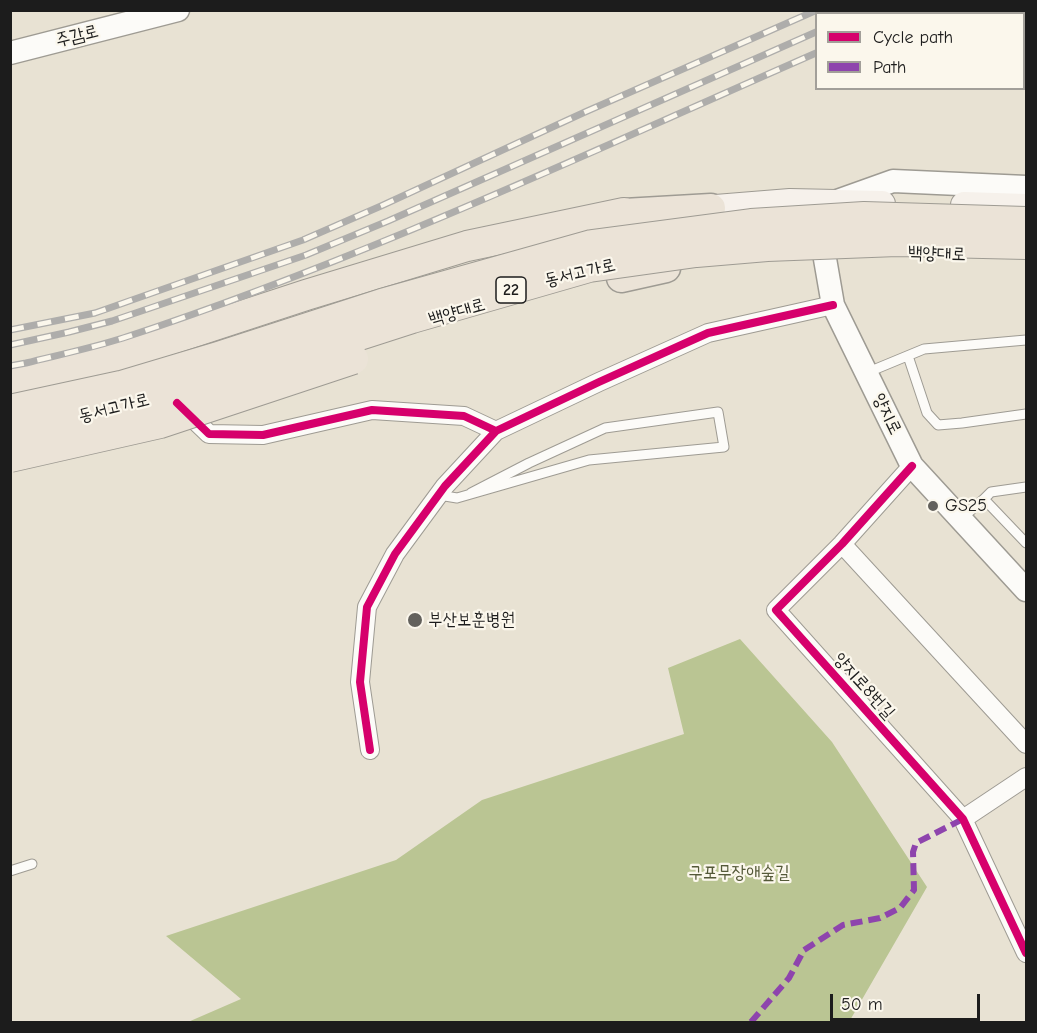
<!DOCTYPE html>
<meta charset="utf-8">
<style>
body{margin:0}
#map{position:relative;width:1037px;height:1033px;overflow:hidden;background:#e8e2d3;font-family:"Comic Neue",sans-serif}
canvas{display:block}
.frame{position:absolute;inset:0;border:12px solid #1c1c1c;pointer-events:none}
.legend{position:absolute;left:815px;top:12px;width:210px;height:78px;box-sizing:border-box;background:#fbf7ec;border:2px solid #a29f99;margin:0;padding:8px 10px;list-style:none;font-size:18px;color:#1c1c1c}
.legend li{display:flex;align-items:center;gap:12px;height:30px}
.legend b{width:30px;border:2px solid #a29f99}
.scale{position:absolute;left:830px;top:994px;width:150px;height:27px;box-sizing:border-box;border:3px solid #1c1c1c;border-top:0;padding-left:8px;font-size:18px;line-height:21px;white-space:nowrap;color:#1c1c1c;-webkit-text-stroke:4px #fbf7ec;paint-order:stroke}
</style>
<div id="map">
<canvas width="1037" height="1033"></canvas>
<div class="frame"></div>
<ul class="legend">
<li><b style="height:8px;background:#d6006c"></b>Cycle path</li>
<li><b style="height:8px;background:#8e44ad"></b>Path</li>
</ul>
<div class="scale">50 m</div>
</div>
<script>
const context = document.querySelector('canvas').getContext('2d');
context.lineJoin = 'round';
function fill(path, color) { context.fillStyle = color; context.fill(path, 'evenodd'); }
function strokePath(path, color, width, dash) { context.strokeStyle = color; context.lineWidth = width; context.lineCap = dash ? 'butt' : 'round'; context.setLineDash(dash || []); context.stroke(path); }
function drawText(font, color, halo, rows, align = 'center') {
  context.font = font + ' "Comic Neue","Poor Story",sans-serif'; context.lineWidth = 4.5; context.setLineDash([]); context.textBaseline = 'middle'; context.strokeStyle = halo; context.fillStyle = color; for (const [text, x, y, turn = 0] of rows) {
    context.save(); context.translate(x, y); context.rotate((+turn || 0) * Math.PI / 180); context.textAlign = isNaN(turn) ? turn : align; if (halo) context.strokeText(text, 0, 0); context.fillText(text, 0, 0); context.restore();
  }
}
const forest = new Path2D(`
 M740,639L832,742L927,887L849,1022H188L241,999L166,936L396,860L482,800L684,734L668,668Z`);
const service = new Path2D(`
 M908,356L927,413L938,425L962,423L1026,414
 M866,373L924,349L1026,340
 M439,495L457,498L589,460L724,447L718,412L605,428L529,463L471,493
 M984,499L991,492L1026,487
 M962,518L984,499L1026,543
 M10,871L32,864`);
const minor = new Path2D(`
 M184,410L209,434L263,435L372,410L464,416L496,431
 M912,466L842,544L776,610L963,819L1026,953
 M842,544L1026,744
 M370,750L360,682L367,607L395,554L445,486L496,431L599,382L708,333L833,305
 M963,819L1026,777`);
const tertiary = new Path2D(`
 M10,53L178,10
 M837,201L893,181L1026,187
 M820,230L833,305L912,466L1026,590`);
const secondary = new Path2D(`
 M964,205L1026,207
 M691,210L790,202L882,204`);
const primary = new Path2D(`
 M624,213L711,208
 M621,278L666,268`);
const trunk = new Path2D(`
 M10,384L111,359L306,295L467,246L624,213`);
const rail = new Path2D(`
 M859,14L866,10
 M906,14L913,10
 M10,330L95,313L303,240L381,206L585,112L817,10
 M10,345L69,332L112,321L306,255L388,221L816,32
 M10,366L26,363C58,355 92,348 123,338C361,260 588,153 816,53`);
const trunkBridge = new Path2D(`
 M10,410L121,386L218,357L382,304L592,245L751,224L864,217L1026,222
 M10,434L189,390L412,318L589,267L696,252L767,246L897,241L1026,244
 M10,457L160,423L353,359`);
const quiet = new Path2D(`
 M751,1022L789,978L804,950L843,925L880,918L900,908L914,890L913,852L916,843L963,819`);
const cycleway = new Path2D(`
 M177,403L209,434L263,435L372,410L464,416L496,431
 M912,466L842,544L776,610L963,819L1026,953
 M370,750L360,682L367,607L395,554L445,486L496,431L599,382L708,333L833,305`);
const markers = [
 [933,506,6,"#63615c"],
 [415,620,8,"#63615c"]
];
const shields = [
 [511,290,30]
];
const shieldNames = [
 ["22",511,290]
];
const streetNames = [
 ["주감로",77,36,-14],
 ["백양대로",937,254,2],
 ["동서고가로",580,273,-13],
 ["백양대로",457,312,-16],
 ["동서고가로",114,408,-14],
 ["양지로",887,414,64],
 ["양지로8번길",864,686,48]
];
const poiNames = [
 ["GS25",945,506],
 ["부산보훈병원",428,620]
];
const parkNames = [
 ["구포무장애숲길",739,873]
];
fill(forest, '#bac593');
strokePath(service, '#9e9b93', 11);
strokePath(minor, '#9e9b93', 20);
strokePath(tertiary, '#9e9b93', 25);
strokePath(secondary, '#9e9b93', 28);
strokePath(primary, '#9e9b93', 31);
strokePath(trunk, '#9e9b93', 32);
strokePath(service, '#fcfbf8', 9);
strokePath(minor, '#fcfbf8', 18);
strokePath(tertiary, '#fcfbf8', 22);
strokePath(secondary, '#f6f1eb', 26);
strokePath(primary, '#ebe3d7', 28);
strokePath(trunk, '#ebe3d7', 30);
strokePath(rail, '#aeadab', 7);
strokePath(rail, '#fbf7ec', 4.5, [14]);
strokePath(trunkBridge, '#9e9b93', 32, []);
strokePath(trunkBridge, '#ebe3d7', 30);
strokePath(quiet, '#8e44ad', 6, [12, 6]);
strokePath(cycleway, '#d6006c', 8);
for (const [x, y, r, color] of markers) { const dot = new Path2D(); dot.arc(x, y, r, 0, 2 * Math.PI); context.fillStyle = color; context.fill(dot); strokePath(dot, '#fbf7ec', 2); }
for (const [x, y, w] of shields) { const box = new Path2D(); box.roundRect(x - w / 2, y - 13, w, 26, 4.5); context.fillStyle = '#fbf7ec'; context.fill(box); strokePath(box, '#1c1c1c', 1.5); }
drawText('bold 16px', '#1c1c1c', null, shieldNames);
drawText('18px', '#1c1c1c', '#fbf7ec', streetNames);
drawText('18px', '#1c1c1c', '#fbf7ec', poiNames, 'left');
drawText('18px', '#545938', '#fbf7ec', parkNames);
</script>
